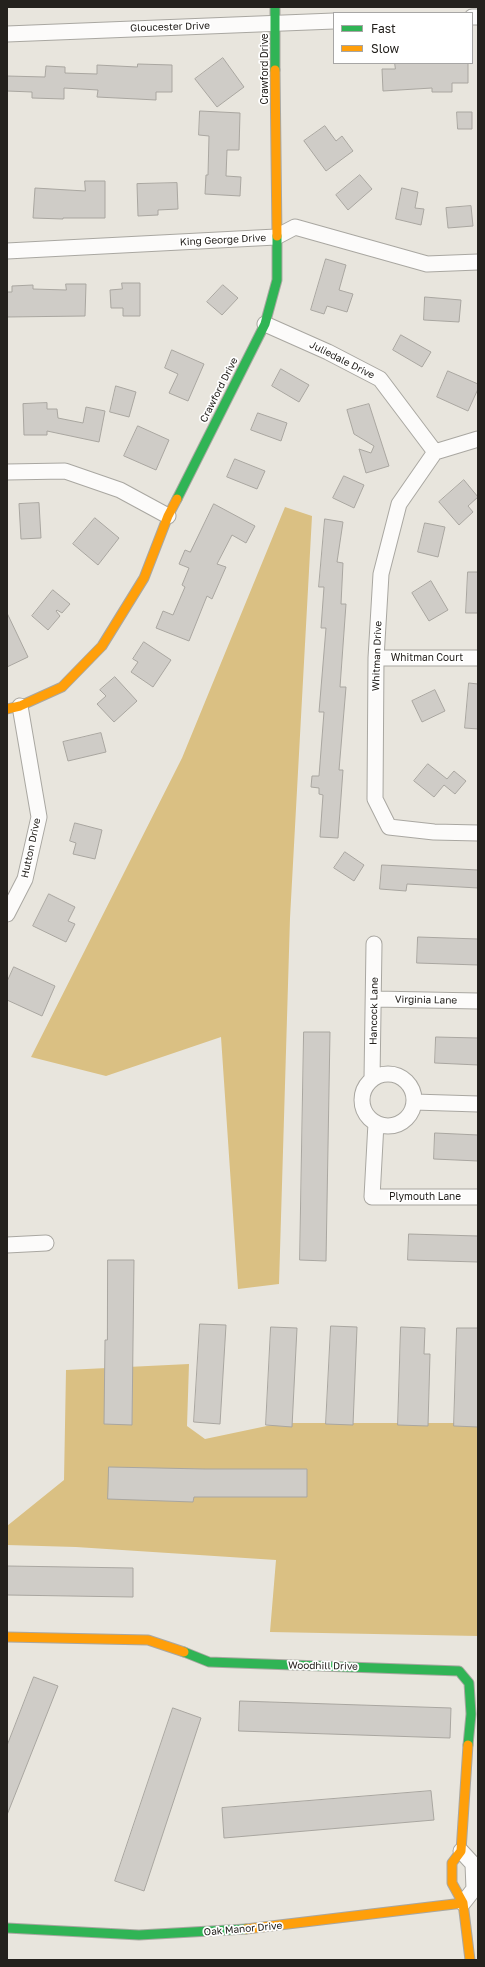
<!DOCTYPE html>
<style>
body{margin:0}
#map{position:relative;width:485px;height:1967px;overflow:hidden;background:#e8e5dd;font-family:"Golos Text",sans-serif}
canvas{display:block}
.frame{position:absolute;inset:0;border:8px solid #24211d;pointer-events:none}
.legend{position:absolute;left:333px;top:12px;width:140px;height:52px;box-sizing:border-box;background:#fff;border:1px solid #a7a6a5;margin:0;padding:5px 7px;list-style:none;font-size:12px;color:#24211d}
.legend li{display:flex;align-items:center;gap:8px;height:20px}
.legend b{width:20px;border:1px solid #a7a6a5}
</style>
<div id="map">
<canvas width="485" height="1967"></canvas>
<div class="frame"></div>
<ul class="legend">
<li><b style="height:5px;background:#30b455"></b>Fast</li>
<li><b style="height:5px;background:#ff9f0a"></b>Slow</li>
</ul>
</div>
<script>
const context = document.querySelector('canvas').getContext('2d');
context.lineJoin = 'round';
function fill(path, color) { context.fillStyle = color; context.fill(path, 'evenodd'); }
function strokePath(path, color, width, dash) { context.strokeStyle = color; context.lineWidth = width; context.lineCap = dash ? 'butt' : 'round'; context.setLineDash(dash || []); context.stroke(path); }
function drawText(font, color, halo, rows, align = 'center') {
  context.font = font + ' "Golos Text",sans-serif'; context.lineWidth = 3.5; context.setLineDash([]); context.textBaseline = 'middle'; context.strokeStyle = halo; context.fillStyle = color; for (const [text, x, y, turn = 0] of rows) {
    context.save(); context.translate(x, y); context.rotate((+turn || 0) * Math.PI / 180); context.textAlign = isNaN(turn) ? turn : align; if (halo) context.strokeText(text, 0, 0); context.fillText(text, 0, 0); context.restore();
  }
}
const forest = new Path2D(`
 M285,507L312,516L290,918L279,1284L238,1289L221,1037L106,1076L31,1057L182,758Z
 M189,1364L187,1426L205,1439L281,1423H478V1636L270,1632L276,1560L76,1547L7,1545V1526L64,1480L66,1370Z`);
const building = new Path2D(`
 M223,58L244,87L217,107L195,79Z
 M395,63H468V83H452V92H432V88L383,91L382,69H395Z
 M138,64L172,65V92H156V100L137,99L97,97L98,90L64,88V99L32,98V92L7,91V76L45,77L46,66L65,67V73L97,74V65L137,67Z
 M200,111L240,113L239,150H227L226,176L241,177L240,196L205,194L206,175H208L209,136L199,135Z
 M457,112H472V129H458Z
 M325,126L336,141L342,136L353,151L326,171L304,141Z
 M360,175L372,189L348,210L336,195Z
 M85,181H105V218H63V219L33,218L35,188L85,191Z
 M177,183L178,209L158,210V215L138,216L137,184Z
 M402,188L418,192L415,208L424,209L421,225L396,219Z
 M471,206L473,226L448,228L446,208Z
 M326,259L346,265L339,290L353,294L347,312L327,306L324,314L311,310Z
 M122,283H140V316H123V308H111L110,290L122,289Z
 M66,284H86L85,316L7,317V292H12V286L33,285V289L66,290Z
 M223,285L238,298L222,315L207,302Z
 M425,297L461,300L459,322L424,320Z
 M401,335L431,352L422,367L393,350Z
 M172,350L204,364L188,401L169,393L178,374L165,368Z
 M281,369L309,385L299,402L272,386Z
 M448,371L478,384V389L468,411L437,397Z
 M116,386L136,392L129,417L110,412Z
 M47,403V409H57L58,418L83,423L86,407L105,411L99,442L47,431V435H24L23,404Z
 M369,404L389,466L366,473L359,449L371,453L374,446L354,434L347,410Z
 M258,413L287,423L281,441L251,430Z
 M138,426L169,440L156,470L124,456Z
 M235,459L265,471L257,489L227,477Z
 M344,476L364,485L354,508L333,498Z
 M464,480L478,497L468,506L473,512L459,525L439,502Z
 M39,503L41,538L21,539L19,504Z
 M214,504L255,526L246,543L232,535L217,564L226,567L212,599L207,596L189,641L156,628L163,611L173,615L185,587L182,585L189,568L179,564L185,550L190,552Z
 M95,518L119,538L98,565L73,544Z
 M325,519L343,522L337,562L343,563L341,604H346L340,687H346L339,770H343L338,838L320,837L323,795L319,794V788L311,787L312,776H319L324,712H319L326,628H321L324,587H319Z
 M425,523L445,527L438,557L418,552Z
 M468,572H478V613H466Z
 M431,581L448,610L429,621L412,593Z
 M53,590L70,604L62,613L57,610L56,611L60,616L48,630L32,616Z
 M7,613L28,657L7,667Z
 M144,642L171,660L153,687L131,672L138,662L133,659Z
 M115,677L137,701L114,722L97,704L106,696L100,690Z
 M469,683L478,684V729L465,728Z
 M435,690L445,711L422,722L412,701Z
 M101,733L106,752L68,761L63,742Z
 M428,764L447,779L454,771L466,781L455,794L444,785L434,797L414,781Z
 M75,823L102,830L95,859L73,854L76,843L70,841Z
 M345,852L364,865L354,881L334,868Z
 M382,865L478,870V888L407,884L406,891L380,889Z
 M49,894L75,907L68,921L75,924L66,942L33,926Z
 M418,937L478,939V965L417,963Z
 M14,967L55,986L42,1016L7,1000V982Z
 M304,1032H330L326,1261L300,1260Z
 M436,1037L478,1038V1065L435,1063Z
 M435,1133L478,1135V1161L434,1159Z
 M409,1234L478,1236V1262L408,1260Z
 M108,1260H134L132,1425L104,1424L105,1340H107Z
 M200,1324L226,1325L220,1424L194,1422Z
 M331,1326L357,1327L353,1425L326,1424Z
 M271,1327L297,1328L292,1427L266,1425Z
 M401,1327L425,1328L424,1354H430L428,1426L398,1425Z
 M457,1328H478V1427L454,1426Z
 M109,1467L205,1469H307V1497H194L193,1502L108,1499Z
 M7,1566L133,1568V1597L7,1595Z
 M34,1677L58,1686L7,1815V1746Z
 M240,1701L451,1708L450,1738L239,1731Z
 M173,1708L201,1718L144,1891L115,1881Z
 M431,1791L434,1820L224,1838L222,1808Z`);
const street = new Path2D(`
 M472,17H478
 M7,34L334,21
 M7,251L276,237L295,227L427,264L478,262
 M265,324L328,352L380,379L435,452
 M478,439L435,452L399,504L381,574L376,658L375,799L389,827L434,832L478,833
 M7,472L65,471L120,490L168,516
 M376,658H477
 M7,914L25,879L39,817L20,706
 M375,999L478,1001
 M362 1100a26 26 0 1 1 52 0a26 26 0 1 1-52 0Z
 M372,1079L374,944
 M414,1102L478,1104
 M376,1123L372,1197H478
 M7,1245L46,1243
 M461,1851L473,1864L474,1889L463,1903`);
const fast = new Path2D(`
 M275,7V70
 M177,499L265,324L277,280V236
 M184,1652L209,1662L459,1671L469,1683L471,1714L468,1745
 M7,1928L139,1935L246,1929`);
const slow = new Path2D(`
 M275,70L277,236
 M7,709L20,706L62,687L102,646L144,578L168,516L177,499
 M7,1637L148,1640L184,1652
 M468,1745L461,1851L452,1863V1883L463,1903L470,1960
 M246,1929L463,1903`);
const streetNames = [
 ["Gloucester Drive",170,27,-2],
 ["Crawford Drive",265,69,-90],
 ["King George Drive",223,240,-3],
 ["Juliedale Drive",342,360,27],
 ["Crawford Drive",219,390,-63],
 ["Whitman Drive",377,656,-88],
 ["Whitman Court",427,658],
 ["Hutton Drive",31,848,-78],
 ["Virginia Lane",426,1000,1],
 ["Hancock Lane",374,1011,-89],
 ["Plymouth Lane",425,1197],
 ["Woodhill Drive",323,1666,1],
 ["Oak Manor Drive",243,1929,-5]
];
fill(forest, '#dac083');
fill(building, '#cfccc7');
strokePath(building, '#a9a6a0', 1);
strokePath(street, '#a9a7a1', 17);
strokePath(fast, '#a9a7a1', 11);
strokePath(slow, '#a9a7a1', 11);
strokePath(street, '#fcfbfa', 15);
strokePath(fast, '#30b455', 9);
strokePath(slow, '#ff9f0a', 9);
drawText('10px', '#24211d', '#fff', streetNames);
</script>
